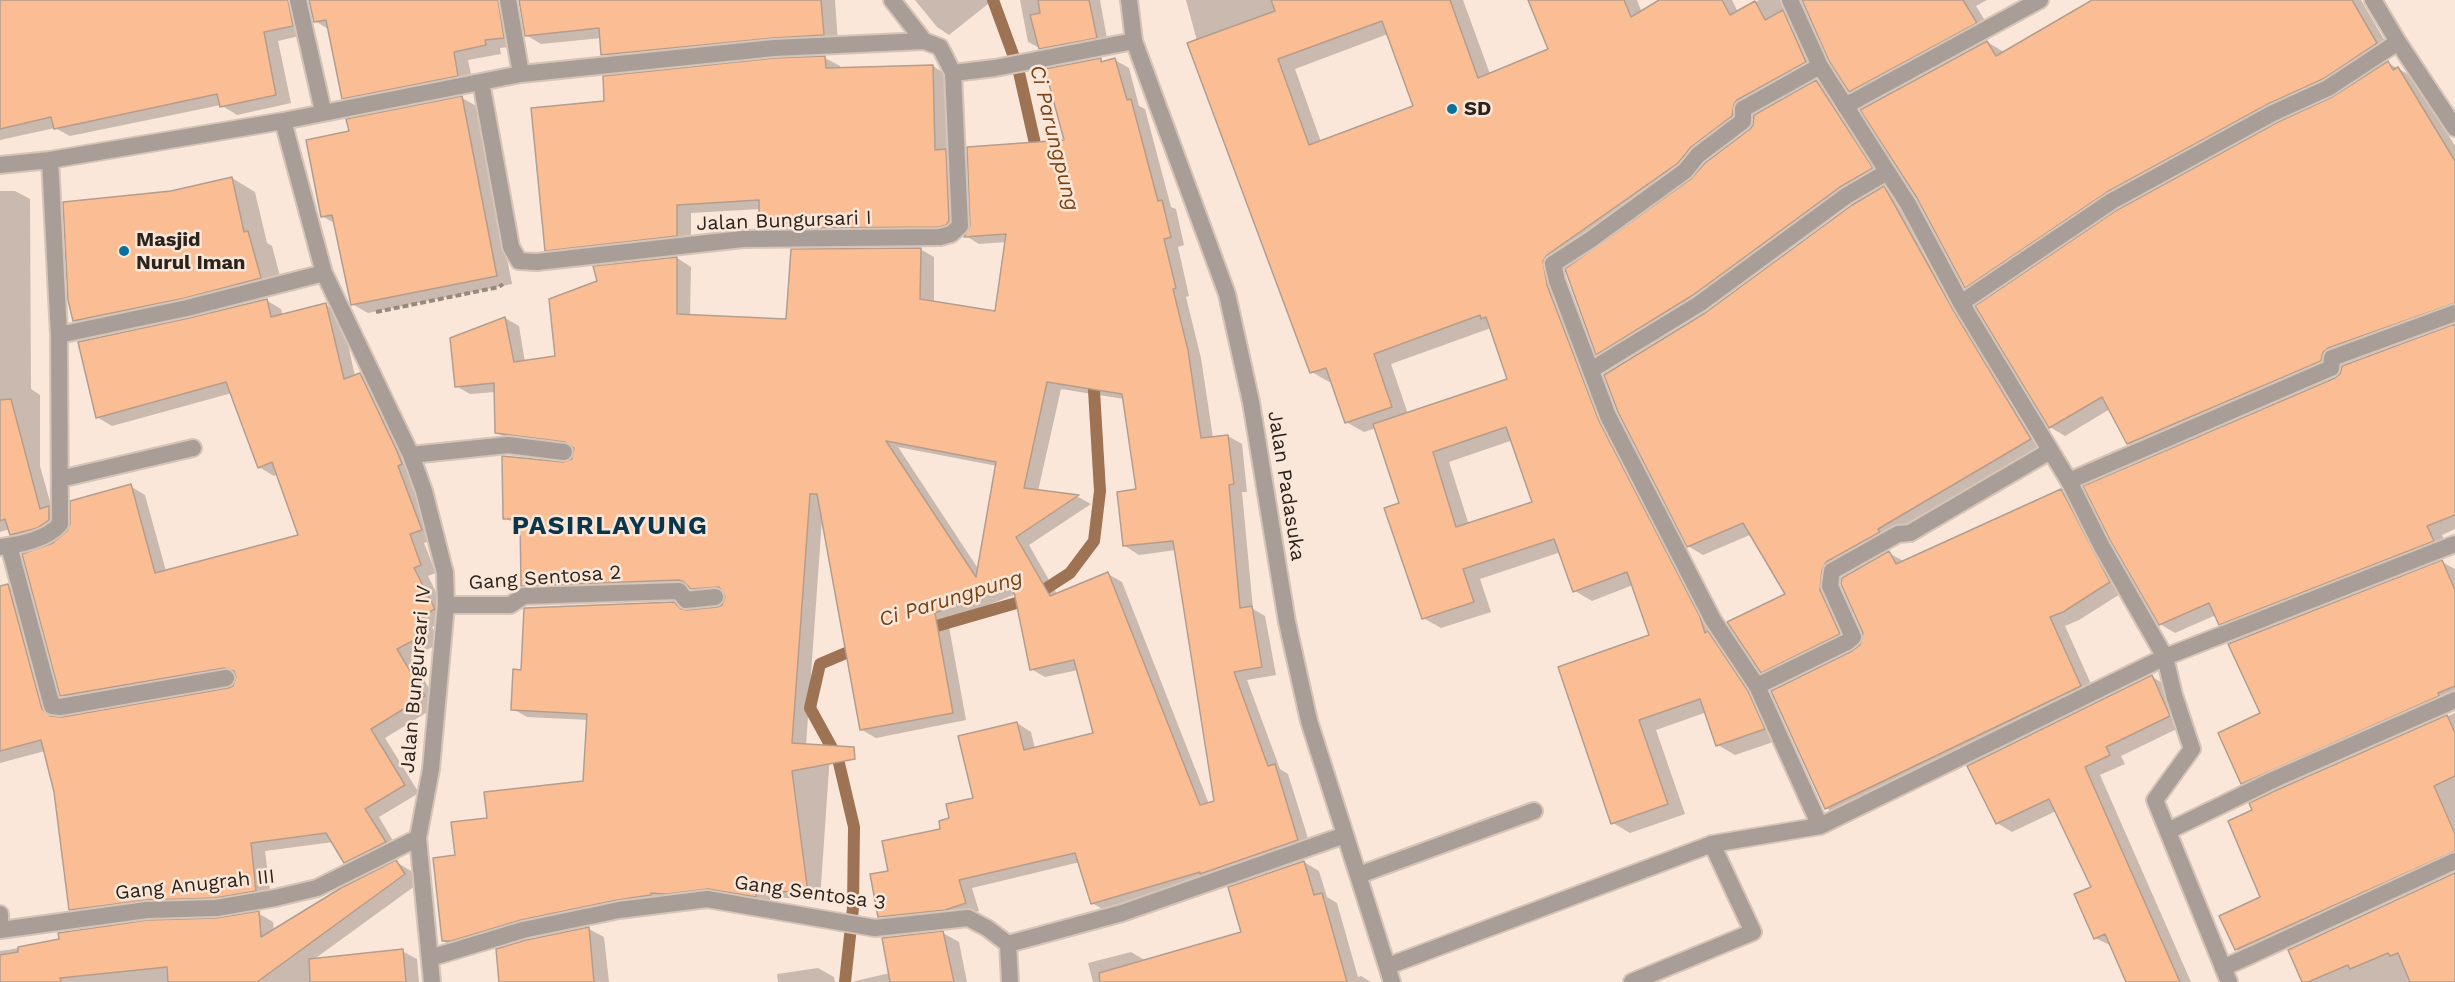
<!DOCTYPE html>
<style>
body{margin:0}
canvas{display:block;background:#fbe7d9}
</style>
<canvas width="2455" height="982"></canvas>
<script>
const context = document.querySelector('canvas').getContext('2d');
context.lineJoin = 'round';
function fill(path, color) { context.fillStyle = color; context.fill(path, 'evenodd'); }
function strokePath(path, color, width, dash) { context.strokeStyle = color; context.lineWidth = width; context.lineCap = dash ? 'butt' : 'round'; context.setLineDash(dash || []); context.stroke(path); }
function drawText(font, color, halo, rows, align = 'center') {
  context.font = font + ' "Work Sans",sans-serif'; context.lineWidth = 5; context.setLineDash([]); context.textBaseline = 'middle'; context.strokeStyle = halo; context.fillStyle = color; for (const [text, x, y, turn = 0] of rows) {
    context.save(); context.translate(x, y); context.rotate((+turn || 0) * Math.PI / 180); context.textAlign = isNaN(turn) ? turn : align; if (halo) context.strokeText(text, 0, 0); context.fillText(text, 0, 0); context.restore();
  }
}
const shadow = new Path2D(`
 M0,0H309L302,6L308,34L278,41L291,103L237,115L221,105L70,136L55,128L0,140Z
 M309,0H517L518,46L500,48L501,54L468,60L473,84L359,106L344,98L330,30L315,21Z
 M520,0H835L838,43L618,63L603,54L602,38L541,44L526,35Z
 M915,0H993L949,35L937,27Z
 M1020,0H1100L1108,44L1053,55L1028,42Z
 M1186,0H1463L1490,74L1550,50L1530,0H1637L1702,165L1693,176L1730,164L1816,82L1830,89L1885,176L1610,361L1597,354L1688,181L1687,179L1565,265L1560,271L1616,432L1782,739L1735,755L1718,745L1707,712L1656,730L1685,814L1630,833L1613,823L1651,636L1633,585L1592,601L1575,591L1561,552L1480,579L1491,612L1441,628L1423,618L1400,504L1376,428L1364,432L1346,422L1332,381L1329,382L1312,372L1189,44L1197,41ZM1388,34L1415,107L1321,142L1295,69ZM1491,328L1509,380L1408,414L1391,364ZM1513,440L1534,503L1469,525L1449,462Z
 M1693,0H1732L1738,12L1759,0H1801L1796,8L1822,71L1754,109L1736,135L1720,125L1687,3Z
 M1803,0H1987L1976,6L1992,32L1866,100L1850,91Z
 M2094,0H2361L2392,53L2124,201L1982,296L1966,287L1987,42L2004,52ZM2112,186L2114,189L1972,285V281Z
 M825,58L840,66V69L933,66L947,75L963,230L775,231L761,222L760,209L691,213V243L561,258L546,250L606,103Z
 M1100,60L1105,62L1115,60L1129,68L1139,106L1145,109L1171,207L1176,209L1184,245L1178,247L1189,296L1186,297L1201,358L1213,438L1228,436L1242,444L1247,492H1242L1253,609L1265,616L1276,675L1247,680L1280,769L1288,774L1311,848L1106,911L1092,903L1080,862L972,888L979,911L959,917L894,924L879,916L889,872L942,830L951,819L974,799L1017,723L1031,732L1035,749L1095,735L1078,670L1045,677L1031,669L1016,594L948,621L966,720L876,738L862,730L822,519L806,745L830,754L820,900L770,897V904L724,896L457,949L443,941L456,856L489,820L584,783L588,720L527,717L513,709L523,671L674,603L689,612L717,609L726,601V595L706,596L692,588L536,594L522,585V526L504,518L564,464L573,460L575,448L511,440L496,432V392L470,394L456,386L505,318L519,326L525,362L557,358L677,258L691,267L690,316L787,320L920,249L934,257V303L997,313L1006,242L979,244L966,236L1066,141ZM1061,389L1124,399L1137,491L1119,493L1125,546L1139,555L1176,550L1216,802L1209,804L1122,582L1108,574L1057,594L1029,545L1091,504L1078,497L1038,491ZM898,447L997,466L979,570Z
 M2388,63L2413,77L2455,146V315L2344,356L2144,452L2128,443L2110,409L2065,436L2050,427L2333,99Z
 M462,98L478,107L512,284L368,313L352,304L336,224L322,216L351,132Z
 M232,178L255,192L267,243L272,246L284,291L98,334L74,320L171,192Z
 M1884,188L1899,196L2045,447L1836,578L1854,642L1777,680L1762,671L1787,594L1752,534L1703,555L1688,546L1705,314Z
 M0,191H15L30,199L31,389L40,395V466L52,509L63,516L25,542L11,534L10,529L0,532Z
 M266,300L281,309L283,315L326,305L341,313L355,376L360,374L375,383L436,539L424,543L436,573L428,576L449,618L432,627L440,643L411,658L439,705L385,738L419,793L379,817L399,851L360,871L345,862L333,842L265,851L271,899L85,918L70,909L56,792L45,751L0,763V588L8,586L23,594L56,718L233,688L238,676L77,704L62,695L54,544L130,486L145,495L166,571L300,536L278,474L274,476L259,467L232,393L112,426L97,417L190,320Z
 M2455,326V529L2442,535L2448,550L2235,632L2220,624L2216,615L2175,633L2160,624Z
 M2061,491L2077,500L2125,591L2079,620L2065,626L2096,695L1841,817L1826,808L1852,653L1862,645L1889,553L1905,562Z
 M2442,562L2455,569V703L2257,792L2242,783L2262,713Z
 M2152,677L2168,686L2185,725L2121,756L2125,764L2100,775L2191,982H2128L2112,946L2095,938L2093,887L2056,811L2012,832L1997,823Z
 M2455,713V865L2251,958L2236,949L2262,898L2254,811L2251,804Z
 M396,862L411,871L419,883L313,960L402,951L417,959L419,982H0V951L258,913L273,922L274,931Z
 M1304,862L1319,871L1327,897L1337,903L1358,977L1361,976L1371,982H1093L1088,963L1131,952L1146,961L1243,933Z
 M2455,874V982H2304Z
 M589,929L604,937L609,982H501Z
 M943,933L959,942L967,982H851L890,973Z
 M818,968L834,977L835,982H778L777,974Z`);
const stream = new Path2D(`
 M993,0L1018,68L1038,157
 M923,630L1030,599L1070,573L1094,541L1100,491L1093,374
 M845,982L853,908L854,827L838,759L810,708L820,664L860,647`);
const building = new Path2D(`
 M0,0H288L293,26L264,32L276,95L220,107L217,94L54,129L51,117L0,129Z
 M309,0H498L504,38L485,40L486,45L454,52L458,76L342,99L326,20L314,22Z
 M519,0H821L824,35L773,38L601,55L599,28L525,36Z
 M1038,0H1089L1097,38L1039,49L1030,15L1040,13Z
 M1271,0H1450L1478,78L1548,49L1528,0H1624L1631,17L1659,0H1722L1730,15L1755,1L1765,20L1783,10L1806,62L1737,100L1734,104L1732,116L1691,147L1678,163L1547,255L1543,261L1547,285L1599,421L1700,617L1705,633L1708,631L1748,691L1765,729L1716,746L1700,699L1639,720L1668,804L1611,824L1558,667L1649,635L1627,572L1573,592L1554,539L1463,569L1474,602L1422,619L1384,508L1399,503L1373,424L1507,379L1486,317L1481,319L1480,315L1374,354L1392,407L1345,423L1326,368L1310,373L1187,43L1275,11ZM1382,21L1413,106L1309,145L1278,59ZM1506,427L1532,502L1456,527L1433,452Z
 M1802,0H1963L1977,23L1849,92L1829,61Z
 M2092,0H2352L2377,43L2323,79L2268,104L2107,192L1965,288L1917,198L1860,110L1987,41L1996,56Z
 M825,56L826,68L933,65L935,150L946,149L949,221L946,225L939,227L793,228V223H759V200L677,205V236L545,251L531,108L604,101L603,76L775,58Z
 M1101,58V62L1115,58L1127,100L1131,99L1158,201L1162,200L1171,237L1164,239L1176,288L1173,289L1188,350L1201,438L1228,435L1234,484L1229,485L1240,608L1252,606L1262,667L1234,672L1268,766L1275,764L1298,840L1200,874V872L1091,904L1075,853L959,880L966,903L945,910L878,917L870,874L888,871L882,841L940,829L939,821L949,818L946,804L973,798L958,736L1017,722L1024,750L1093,733L1074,660L1030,670L1012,582L935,613L953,713L860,730L817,494H810L792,743L854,747L855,759L792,771L808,893L757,890L756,897L708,889L666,894L651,893V895L617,900L521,920L451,941H442L433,858L455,855L451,822L487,818L484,792L583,781L587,714L511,710L513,669L521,670L524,608L674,602L681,609L687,610L717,607L722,605L725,597L719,587L691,589L684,582L679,580L521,586L520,519H503L502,456L563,462L572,459L574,448L565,442L495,433L494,383L455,387L450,338L505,317L514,362L555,356L549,299L597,281L593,266L677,257V314L786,319L791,249L921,248L920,299L995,311L1006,234L964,237L970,226L967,147L1064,140L1045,69ZM1047,382L1122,394L1136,489L1117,492L1123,546L1173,541L1214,801L1200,805L1108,572L1050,596L1016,537L1079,495L1024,488ZM886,441L996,462L976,577Z
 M2388,61L2393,70L2398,67L2455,161V303L2328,348L2323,352L2321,361L2127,444L2102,397L2049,428L1975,306L2117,210L2278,122L2332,97Z
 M1816,80L1873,168L1840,187L1693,295L1596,355L1565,269L1691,179L1705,163L1750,129L1753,125L1754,115Z
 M462,96L497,276L351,305L332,215L321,217L306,140L349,131L346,119Z
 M232,177L244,232L248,231L261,278L185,298L73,321L68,300L63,202L171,191Z
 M1884,186L1952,308L2031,439L1878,529L1880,532L1826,562L1822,570L1820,590L1840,634L1761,673L1727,622L1785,594L1743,523L1687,547L1618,412L1604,375L1705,313L1852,205Z
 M267,299L271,317L326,303L344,379L360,373L396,449L402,464L398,466L422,530L410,534L421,565L414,568L435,609L418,618L426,634L397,649L425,696L371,729L405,785L365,809L386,842L344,863L326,833L251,843L256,891L215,898L147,900L69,910L54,792L41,740L0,751V586L8,584L42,709L50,716L62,717L228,688L233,686L236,677L234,671L224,668L60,696L22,554L53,543L67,531L70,524V501L131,484L155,573L298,535L272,462L258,468L226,382L96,418L78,342L189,318Z
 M2455,324V515L2427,526L2434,541L2219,625L2209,603L2159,625L2110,540L2083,486L2335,378L2340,374L2342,366Z
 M11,399L40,509L49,506V520L37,528L10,535L5,519L0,521V400Z
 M2061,489L2110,582L2063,612L2050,617L2081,686L1825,809L1771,691L1852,651L1860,645L1863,633L1841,584L1842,578L1889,551L1896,564Z
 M2442,560L2455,590V686L2438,693L2439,696L2241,784L2218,733L2260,713L2228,644Z
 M2152,675L2170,716L2106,747L2110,755L2085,767L2180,982H2126L2105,934L2094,939L2074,894L2091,887L2049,799L1996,824L1967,766Z
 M2447,715L2455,733V776L2434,786L2455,834V851L2235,950L2219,916L2260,897L2228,821L2252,810L2249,803L2279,789Z
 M396,860L405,874L257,982H168L167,967L60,978L61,982H0V955L18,952V947L59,939L58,933L148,920L216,918L259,911L261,937L341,888Z
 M1304,861L1314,895L1322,893L1347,982H1100L1099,973L1241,932L1228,887Z
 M2455,873V982H2410L2398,953L2390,956L2388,953L2350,969L2348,965L2308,982H2302L2288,950Z
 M589,927L594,982H499L496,949L526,940Z
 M943,931L954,982H890L882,938Z
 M403,949L406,982H310L309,959Z`);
const path = new Path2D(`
 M376,312L499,287L503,284`);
const service = new Path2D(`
 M1359,875L1534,811
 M1632,982L1753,932L1712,844`);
const minor = new Path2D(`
 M298,0L323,111
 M508,0L521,74
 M892,0L924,41
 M1790,0L1820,66L1908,204L1961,303L2069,481L2101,545L2165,657L2174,695L2192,749L2155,800L2229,982
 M2373,0L2398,42L2455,128
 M953,73L995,68L1134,41
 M1845,106L2040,0
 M283,121L324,273L411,455L424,491L445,573L446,605L431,769L418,838L432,982
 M0,165L50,160L283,121L521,74L774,48L924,41L940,47L953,73L960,226L951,234L940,237L743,239L537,262L519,261L511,247L481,82
 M1961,303L2112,201L2273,113L2328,88L2398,42
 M59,335L187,308L324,273
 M1591,370L1699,304L1846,196L1887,172
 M411,455L508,445L564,452
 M60,479L193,448
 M2069,481L2331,368L2332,358L2455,313
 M9,546L52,706L60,707L226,678
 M0,547C19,545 48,539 60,524L59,335L50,160
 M446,605H510L524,596L679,591L686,600L715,597
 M1757,686L1847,642L1853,637L1830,586L1832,571L1898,534L1910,533L2050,451
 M1820,826L1757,686L1713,620L1608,416L1557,281L1553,264L1590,240L1685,171L1698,155L1743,121V109L1820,66
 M2168,831L2275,779L2455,700
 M0,914V920
 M0,930L147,910L216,908L275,898L317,888L418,838
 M1008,944L1010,982
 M430,958L523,930L619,910L707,899L875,928L968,918L987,928L1008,944L1122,913L1345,835
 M1388,966L1712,844L1820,826L2165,657L2455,544
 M2223,968L2455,861`);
const tertiary = new Path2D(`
 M1129,0L1134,41L1227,294L1251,402L1287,622L1309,721L1392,982`);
const markers = [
 [1452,109,6,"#0b709d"],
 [124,251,6,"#0b709d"]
];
const poiNames = [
 ["SD",1464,109],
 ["Masjid",136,240],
 ["Nurul Iman",136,263]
];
const streetNames = [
 ["Jalan Bungursari I",784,221,-2],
 ["Jalan Padasuka",1286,486,81],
 ["Gang Sentosa 2",545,578,-4],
 ["Jalan Bungursari IV",416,679,-85],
 ["Gang Anugrah III",195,885,-6],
 ["Gang Sentosa 3",810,893,8]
];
const waterNames = [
 ["Ci Parungpung",1054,138,76],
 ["Ci Parungpung",951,599,-17]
];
const districtNames = [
 ["PASIRLAYUNG",610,526]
];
fill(shadow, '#0003');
strokePath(stream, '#9e7354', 12);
fill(building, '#fbbe94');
strokePath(building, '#b59d8d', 1.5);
strokePath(service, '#d6c4b7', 20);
strokePath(minor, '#d6c4b7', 20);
strokePath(tertiary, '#d6c4b7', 20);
strokePath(path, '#98897e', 4, [6, 3]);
strokePath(service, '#a99e97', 16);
strokePath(minor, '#a99e97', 16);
strokePath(tertiary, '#a99e97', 16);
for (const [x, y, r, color] of markers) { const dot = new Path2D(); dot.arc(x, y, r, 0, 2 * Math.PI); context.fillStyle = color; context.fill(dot); strokePath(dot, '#fbe7d9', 2); }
drawText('bold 20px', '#2c231c', '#fbe7d9', poiNames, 'left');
drawText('20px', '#2c231c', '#fbe7d9', streetNames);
drawText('italic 21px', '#794213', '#fbe7d9', waterNames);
context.letterSpacing = '1.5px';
drawText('bold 26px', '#0a364c', '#fbe7d9', districtNames);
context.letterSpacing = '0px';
</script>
